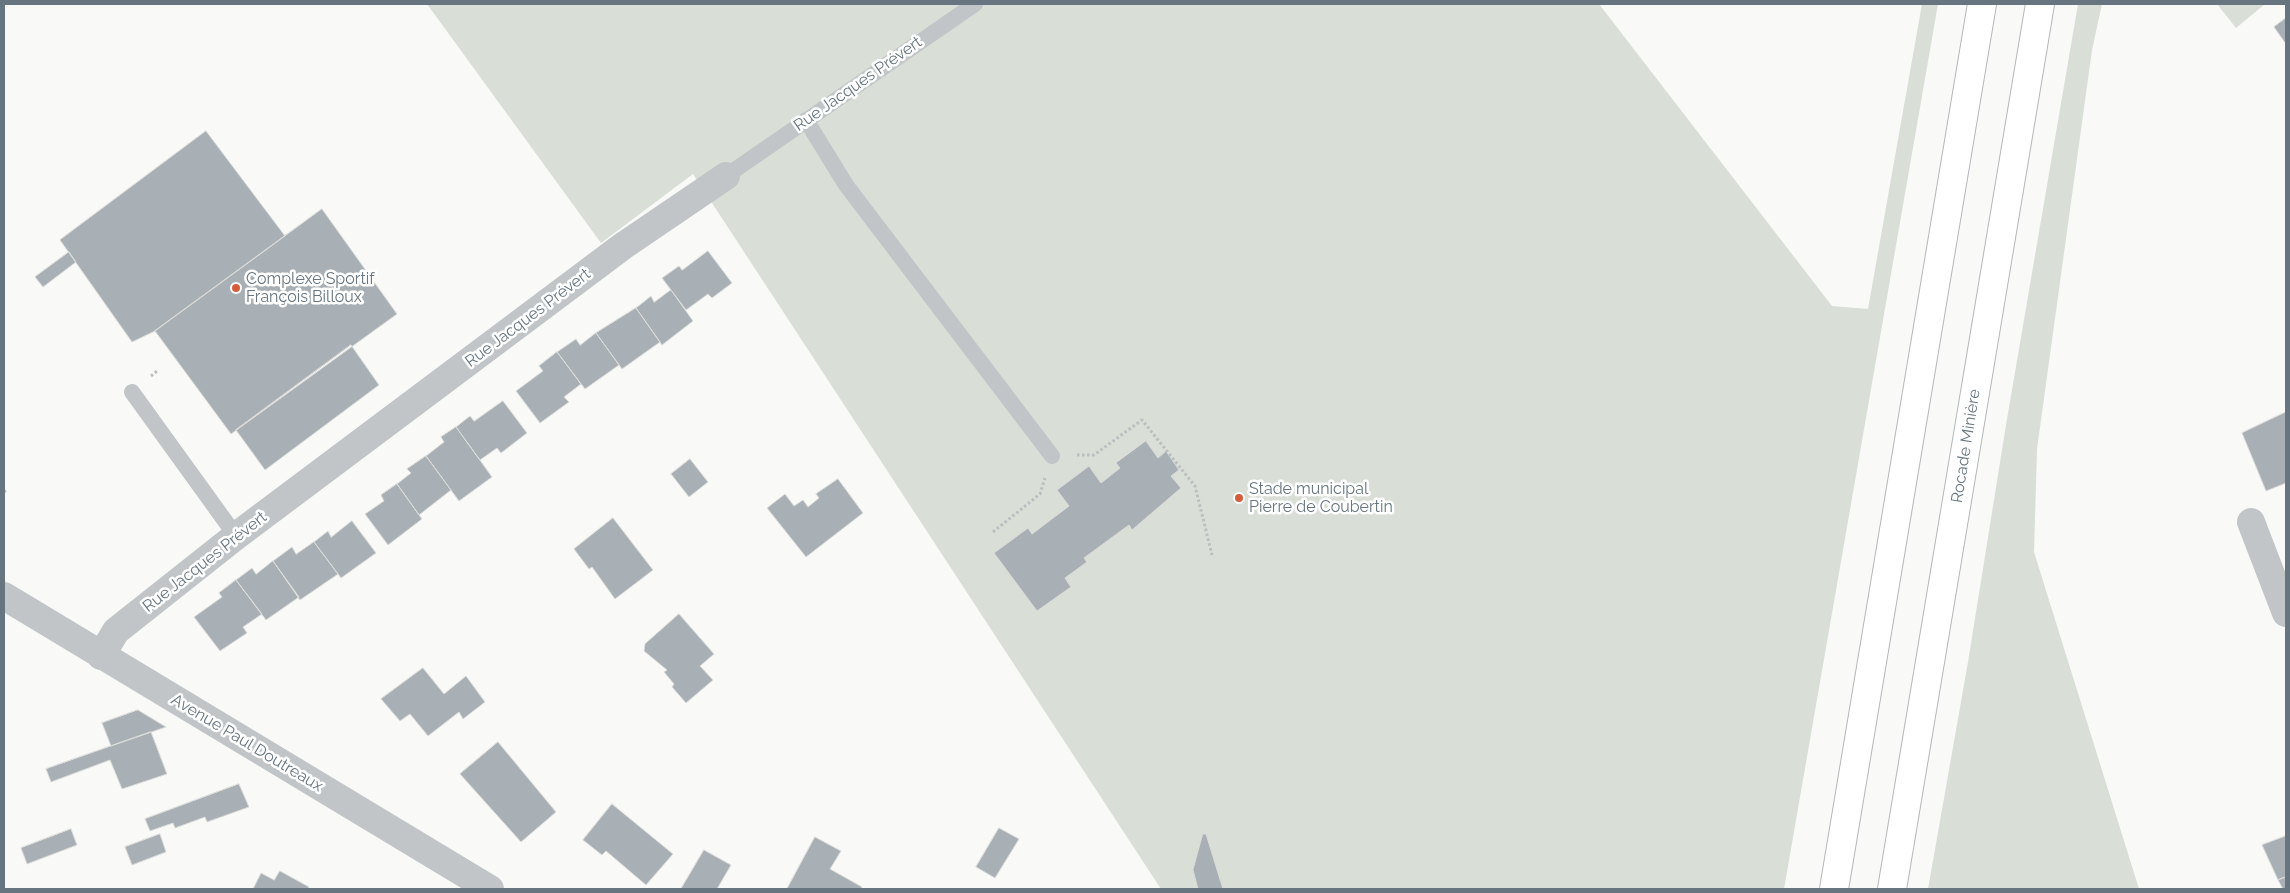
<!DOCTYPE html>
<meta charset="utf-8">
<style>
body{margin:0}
#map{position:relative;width:2290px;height:893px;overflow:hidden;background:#f9f9f7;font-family:Raleway,sans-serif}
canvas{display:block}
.frame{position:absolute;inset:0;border:5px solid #66757f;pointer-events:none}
</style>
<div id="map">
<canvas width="2290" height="893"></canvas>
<div class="frame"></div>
</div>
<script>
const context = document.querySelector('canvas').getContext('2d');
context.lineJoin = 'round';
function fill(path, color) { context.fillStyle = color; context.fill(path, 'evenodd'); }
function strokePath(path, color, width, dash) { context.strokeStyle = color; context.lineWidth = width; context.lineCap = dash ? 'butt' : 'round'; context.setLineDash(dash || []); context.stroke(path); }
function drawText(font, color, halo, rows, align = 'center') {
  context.font = font + ' Raleway,sans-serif'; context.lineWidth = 5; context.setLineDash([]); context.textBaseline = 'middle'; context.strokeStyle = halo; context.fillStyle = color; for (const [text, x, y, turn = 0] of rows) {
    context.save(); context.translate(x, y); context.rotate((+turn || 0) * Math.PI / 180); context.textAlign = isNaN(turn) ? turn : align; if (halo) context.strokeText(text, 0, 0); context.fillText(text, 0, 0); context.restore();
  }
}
const green = new Path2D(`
 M427,4H1599L1832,306L1868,309L1922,4H1938L1784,889H1161L693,174L601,243Z
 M2078,4H2102L2092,50L2037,449L2034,552L2139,889H1928L1968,662L2006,425Z
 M2217,4H2265L2236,28Z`);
const building = new Path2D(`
 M2286,18V44L2274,27Z
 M206,131L285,236L155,331L132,342L60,240Z
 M322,209L397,314L231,434L155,331Z
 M708,251L732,283L712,298L708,294L686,310L662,278L679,266L682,270Z
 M69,252L76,262L43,287L35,277Z
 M671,290L693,321L662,345L636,308L651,296L654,302Z
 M636,308L660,342L622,369L596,333Z
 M596,333L619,365L585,389L557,352L576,339L580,345Z
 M351,345L379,385L265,470L236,430Z
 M557,352L581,384L564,397L569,402L540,423L516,391L543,371L539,366Z
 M503,401L527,433L501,453L497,448L480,460L456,427L470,416L474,421Z
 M2286,412V483L2266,491L2242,433Z
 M456,427L492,477L459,501L426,456L444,442L441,437Z
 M1146,441L1158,458L1166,451L1179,470L1171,476L1181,488L1132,530L1129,525L1084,558L1087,562L1065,578L1071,587L1037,611L994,553L1028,528L1032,534L1069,506L1057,490L1089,466L1101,483L1120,468L1116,463Z
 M426,456L451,490L419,515L397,484L411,473L407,469Z
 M690,459L708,482L689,497L671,474Z
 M838,479L863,513L806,557L767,508L785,494L794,506L803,500L808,507L819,498L816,494Z
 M397,484L422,519L388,545L365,514L384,501L381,495Z
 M613,518L653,570L615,599L592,567L589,569L574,549Z
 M352,521L376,553L341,578L314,542L328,531L331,537Z
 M314,542L338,574L300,600L273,561L292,547L296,554Z
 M273,561L299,597L266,620L236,580L252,568L256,574Z
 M236,580L262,614L243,627L247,633L220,651L194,617L222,597L219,593Z
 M679,614L714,654L700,666L713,680L686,703L672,687L674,684L664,672L667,670L644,651L645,644Z
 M423,668L444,694L466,676L485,702L463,719L459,712L428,736L410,714L400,721L381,699Z
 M138,710L166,727L111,746L102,723Z
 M151,732L167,774L122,789L110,760L51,782L46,769Z
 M498,742L556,812L521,842L460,774Z
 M239,784L249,807L207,822L205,817L175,828L173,823L150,831L145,819Z
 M612,804L673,854L646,885L606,851L602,855L583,840Z
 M999,828L1019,839L995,878L976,867Z
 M71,829L77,845L27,864L21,848Z
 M160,834L166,852L132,865L125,847Z
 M1203,834H1206L1223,889H1198L1193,870Z
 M2286,836V877L2278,880L2262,845Z
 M815,837L841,851L830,869L862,887L861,889H787Z
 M704,850L731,865L717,889H681Z
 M280,871L309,887L308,889H253L261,873L274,880Z
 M2286,877V889H2283L2278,880Z`);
const path = new Path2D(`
 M151,376L157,371
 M1077,455H1094L1142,420L1195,486L1212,555
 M4,492L6,490
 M993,532L1040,494L1045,478`);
const service = new Path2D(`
 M806,120L846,185L1052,456
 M726,176L975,4
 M132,392L236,536`);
const minor = new Path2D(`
 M2251,522L2286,613
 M101,656L116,631L236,536L623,246L726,176`);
const tertiary = new Path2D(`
 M4,596L490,889`);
const motorway = new Path2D(`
 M1834,889L1982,4
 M1892,889L2040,4`);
const markers = [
 [236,288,5,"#d45e3c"],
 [1239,498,5,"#d45e3c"]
];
const streetNames = [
 ["Rue Jacques Prévert",858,84,-35],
 ["Rue Jacques Prévert",528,318,-37],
 ["Rocade Minière",1966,446,-81],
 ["Rue Jacques Prévert",205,562,-38],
 ["Avenue Paul Doutreaux",247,743,31]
];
const poiNames = [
 ["Complexe Sportif",246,279],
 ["François Billoux",246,297],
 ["Stade municipal",1249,489],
 ["Pierre de Coubertin",1249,507]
];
fill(green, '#d9ded7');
fill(building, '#a9b0b5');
strokePath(building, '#dbdbd9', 1);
strokePath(motorway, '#b4b8bb', 30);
strokePath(path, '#bbbec0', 3, [2.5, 2.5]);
strokePath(service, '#c1c5c8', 16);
strokePath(minor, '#c1c5c8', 28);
strokePath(tertiary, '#c1c5c8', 28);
strokePath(motorway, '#fff', 28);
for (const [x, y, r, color] of markers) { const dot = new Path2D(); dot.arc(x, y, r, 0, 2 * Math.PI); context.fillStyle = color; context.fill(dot); strokePath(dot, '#fff', 2); }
drawText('16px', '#66757f', '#fff', streetNames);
drawText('16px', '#66757f', '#fff', poiNames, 'left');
</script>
